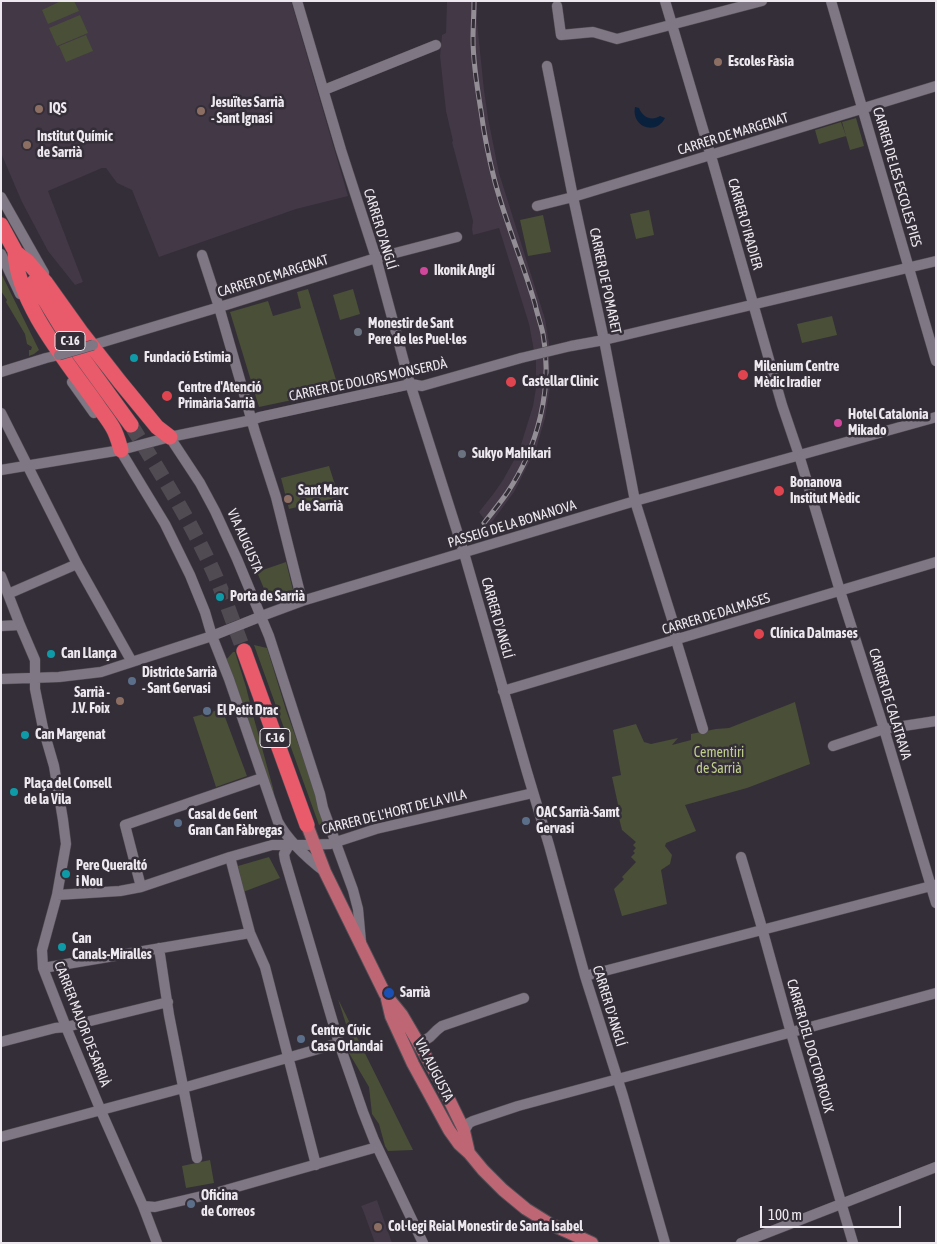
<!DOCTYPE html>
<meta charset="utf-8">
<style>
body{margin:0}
#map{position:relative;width:937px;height:1244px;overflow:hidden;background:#342e38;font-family:"Asap Condensed",sans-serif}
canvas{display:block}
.frame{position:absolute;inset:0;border:2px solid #ede8ef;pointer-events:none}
.scale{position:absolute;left:760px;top:1206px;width:141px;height:22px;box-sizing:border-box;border:2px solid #ede8ef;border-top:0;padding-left:6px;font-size:15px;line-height:18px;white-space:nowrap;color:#ede8ef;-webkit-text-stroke:4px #342e38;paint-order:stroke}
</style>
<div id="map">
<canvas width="937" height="1244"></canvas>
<div class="frame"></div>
<div class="scale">100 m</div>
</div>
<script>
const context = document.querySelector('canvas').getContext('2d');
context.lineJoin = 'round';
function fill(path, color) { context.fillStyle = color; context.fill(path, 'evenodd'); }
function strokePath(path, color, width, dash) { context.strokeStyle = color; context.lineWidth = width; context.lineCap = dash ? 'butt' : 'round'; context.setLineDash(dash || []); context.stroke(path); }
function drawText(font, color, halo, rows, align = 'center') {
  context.font = font + ' "Asap Condensed",sans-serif'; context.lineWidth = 5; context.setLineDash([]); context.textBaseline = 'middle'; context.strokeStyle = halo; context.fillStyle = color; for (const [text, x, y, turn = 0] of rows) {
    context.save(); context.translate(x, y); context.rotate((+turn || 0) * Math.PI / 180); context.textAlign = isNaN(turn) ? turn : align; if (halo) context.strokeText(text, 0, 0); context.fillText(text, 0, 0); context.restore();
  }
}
const built = new Path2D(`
 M1,1H291L348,196L296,209L159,257L132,190L117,183L106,168H102L48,191L83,282L75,285L48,251L22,202L1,153Z
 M447,1H477V22L484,90L488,118L499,173L545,319L549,343L550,387L545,418L536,449L514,492L489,526L479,512L494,493L503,480L519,451L533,406L536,388V362L529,324L499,228L473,235L472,229L473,221L452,142L453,141L446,111L440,56L442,35L446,33Z
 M377,1200L392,1243H375L363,1210L361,1206Z`);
const green = new Path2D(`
 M61,1H74L79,11L48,24L42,10Z
 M80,15L88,33L57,46L49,28Z
 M86,35L93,51L66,62L59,46Z
 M856,118L864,146L850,150L842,122Z
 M841,122L846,136L819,144L815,130Z
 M649,210L654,235L636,239L630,214Z
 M543,215L551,252L528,256L520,220Z
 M1,273L39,350L34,354L29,356V350H31L32,347L27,344L25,334L6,302L7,300L1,291Z
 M308,289L337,383L333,385L335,391L259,407L230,312L268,301L273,316L301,308L297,292Z
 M353,289L360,314L340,320L333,295Z
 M832,316L837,335L802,343L797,324Z
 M329,466L339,497L289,509L281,478Z
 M286,562L293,590L267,596L257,572Z
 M254,645L267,648L286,710L326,822L319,825Z
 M233,652H235L246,687L253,715L273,788L276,807L226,660Z
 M795,702L810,764L747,788L685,805L696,831L666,843L665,846L672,855L670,864L661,870L667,904L622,916L614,889L624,879L622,877L636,862L631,857L635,853L633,851L636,848L633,845L636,842L622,830L618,814L619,809L612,777L621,775L613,730L636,724L644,742L651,744L678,738L672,745L691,740V734L716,729L729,728Z
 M222,709L247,776L216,787L193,717Z
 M269,857L280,878L243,892L238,866Z
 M338,999L413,1150L388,1151L385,1146L379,1124L372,1114L369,1087L349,1053L352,1043Z
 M210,1160L214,1183L186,1188L182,1166Z`);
const water = new Path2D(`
 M635,107L639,108C643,118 652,121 660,116L665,118C656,136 631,127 635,107Z`);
const highwayTunnel = new Path2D(`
 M131,425C158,469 185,512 207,558C222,588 232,620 244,651`);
const minor = new Path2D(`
 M297,1L341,150L376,258L408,377L464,553L527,772L549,845L585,976L623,1096L665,1243
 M665,1L713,163L782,405L799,455L840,591L884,729L936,903
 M831,1L936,361
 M557,6L561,35L593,32L617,39L762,1
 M547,66L573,197L604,340L635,501L672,619L676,640L703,729
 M324,90L436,45
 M1,197L44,273
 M537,206L573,197L936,86
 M1,254L20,294
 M202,255L219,307L255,432L276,497L302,601
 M93,345L226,305L376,258L457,237
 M571,346L604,340L936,261
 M1,372L46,358L59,355
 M72,382L94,413
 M1,413L77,564L132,662
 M167,433L200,483L215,511L237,559L269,636L320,794L323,808L353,890L358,909L361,942
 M117,445L165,524L190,575L205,612L212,636L229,679L278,822C289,842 307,858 325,872
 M1,470L121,450L170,437L252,420L260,417L411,384L422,386L521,358
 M1,576L20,625L35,660V689L43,728L54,766L63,820L66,844L57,895L42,950L43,968L66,1027L101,1111L143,1206L157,1243
 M8,594L77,564
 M1,626L20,625
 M1,679L59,677L101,672L212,636L267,614L302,601L635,501L936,417
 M503,691L936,562
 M833,746L884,729L936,721
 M289,845L284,854L285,860L339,1043L363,1112L374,1140L423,1243
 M230,857L250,933L265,967L316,1165
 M741,857L760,921L791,1033L853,1243
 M141,887L125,825L262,778
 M57,895L120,891L141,887L230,857L272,845H305L330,844L376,829L533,793
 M159,948L169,1015L197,1158
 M43,968L250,933
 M585,976L935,885
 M1,1042L55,1028L66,1027L168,1002
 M419,1044L430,1037L437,1030L442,1026L524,998
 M462,1135L469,1123L473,1121L518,1106L936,993
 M1,1137L183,1088L339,1043
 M143,1206L155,1207L219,1192L377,1147
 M741,1243L936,1167`);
const major = new Path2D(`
 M307,825L325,872L385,994L402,1015L419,1044L441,1083L462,1126L464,1131L469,1153
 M387,999L391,1016L413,1064L449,1130L459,1144L469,1153L483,1170L503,1190L526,1209L550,1224L592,1243`);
const highway = new Path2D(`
 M1,225L20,260
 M15,252L27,261L46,283L81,332L120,382L157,427L170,437
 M15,252C17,303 67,362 96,403C101,411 108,419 113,428C117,435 119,443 121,450
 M34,282L70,341L131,425
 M244,651L307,825`);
const rail = new Path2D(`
 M474,1C474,14 473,27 473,39C473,63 477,87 481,111C484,134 489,159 495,182C506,223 523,263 535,304C537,314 541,324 543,334C553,388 538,447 507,493C500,503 492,513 484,523`);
const minorBridge = new Path2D(`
 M59,355L93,345
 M521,358L571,346`);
const markers = [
 [718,62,5,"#8d6e63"],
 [39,109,5,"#8d6e63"],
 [201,111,5,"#8d6e63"],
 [27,145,5,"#8d6e63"],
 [424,271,5,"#d1479c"],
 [358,332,5,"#6b7280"],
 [134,358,5,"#0f9aa8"],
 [743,375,6,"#e0444e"],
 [511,382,6,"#e0444e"],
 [167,396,6,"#e0444e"],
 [838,423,5,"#d1479c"],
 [462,454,5,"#6b7280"],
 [779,491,6,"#e0444e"],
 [288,499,5,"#8d6e63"],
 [220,597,5,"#0f9aa8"],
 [759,634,6,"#e0444e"],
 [51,654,5,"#0f9aa8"],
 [132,681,5,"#5c6f8a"],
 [120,701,5,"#8d6e63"],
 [207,711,5,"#5c6f8a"],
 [25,735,5,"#0f9aa8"],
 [14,792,5,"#0f9aa8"],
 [526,821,5,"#5c6f8a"],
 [178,823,5,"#5c6f8a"],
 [66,874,5,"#0f9aa8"],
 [62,947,5,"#0f9aa8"],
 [389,993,6,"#1a4fb4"],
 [301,1039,5,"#5c6f8a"],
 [191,1204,5,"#5c6f8a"],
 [378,1227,5,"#8d6e63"]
];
const shields = [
 [70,341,30],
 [275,738,30]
];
const shieldNames = [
 ["C-16",70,341],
 ["C-16",275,738]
];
const poiNames = [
 ["Escoles Fàsia",728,62],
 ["Jesuïtes Sarrià",211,103],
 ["- Sant Ignasi",211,119],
 ["IQS",49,109],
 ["Institut Químic",37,137],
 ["de Sarrià",37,153],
 ["Ikonik Anglí",434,271],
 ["Monestir de Sant",368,324],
 ["Pere de les Puel·les",368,340],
 ["Fundació Estimia",144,358],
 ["Milenium Centre",754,367],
 ["Mèdic Iradier",754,383],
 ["Castellar Clinic",522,382],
 ["Centre d'Atenció",178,388],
 ["Primària Sarrià",178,404],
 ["Hotel Catalonia",848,415],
 ["Mikado",848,431],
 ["Sukyo Mahikari",472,454],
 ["Bonanova",790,483],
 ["Institut Mèdic",790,499],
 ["Sant Marc",298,491],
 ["de Sarrià",298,507],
 ["Porta de Sarrià",230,597],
 ["Clínica Dalmases",770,634],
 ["Can Llança",61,654],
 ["Districte Sarrià",142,673],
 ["- Sant Gervasi",142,689],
 ["Sarrià -",110,693,"right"],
 ["J.V. Foix",110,709,"right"],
 ["El Petit Drac",217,711],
 ["Can Margenat",35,735],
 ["Plaça del Consell",24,784],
 ["de la Vila",24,800],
 ["OAC Sarrià-Samt",536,813],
 ["Gervasi",536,829],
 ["Casal de Gent",188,815],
 ["Gran Can Fàbregas",188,831],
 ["Pere Queraltó",76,866],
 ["i Nou",76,882],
 ["Can",72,939],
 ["Canals-Miralles",72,955],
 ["Sarrià",400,993],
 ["Centre Cívic",311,1031],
 ["Casa Orlandai",311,1047],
 ["Oficina",201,1196],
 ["de Correos",201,1212],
 ["Col·legi Reial Monestir de Santa Isabel",388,1227]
];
const streetNames = [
 ["CARRER DE MARGENAT",733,134,-17],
 ["CARRER DE LES ESCOLES PIES",897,177,74],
 ["CARRER D'IRADIER",745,224,74],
 ["CARRER D'ANGLÍ",380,229,73],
 ["CARRER DE MARGENAT",273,276,-17],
 ["CARRER DE POMARET",605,281,78],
 ["CARRER DE DOLORS MONSERDÀ",368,380,-12],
 ["PASSEIG DE LA BONANOVA",512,524,-17],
 ["VIA AUGUSTA",245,541,66],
 ["CARRER DE DALMASES",716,614,-17],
 ["CARRER D'ANGLÍ",497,618,74],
 ["CARRER DE CALATRAVA",890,704,73],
 ["CARRER DE L'HORT DE LA VILA",394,812,-14],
 ["CARRER D'ANGLÍ",609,1006,73],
 ["CARRER MAJOR DE SARRIÀ",82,1024,69],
 ["CARRER DEL DOCTOR ROUX",810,1046,74],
 ["VIA AUGUSTA",434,1070,63]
];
const parkNames = [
 ["Cementiri",719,753],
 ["de Sarrià",719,769]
];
fill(built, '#423846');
fill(green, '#4a4f37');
fill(water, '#09213d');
strokePath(highwayTunnel, '#504a53', 15, [15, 8]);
strokePath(minor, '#524d55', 11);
strokePath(major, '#524d55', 14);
strokePath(highway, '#524d55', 16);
strokePath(minor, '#7f7783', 10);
strokePath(major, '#bf6674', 12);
strokePath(highway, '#e95a6a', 15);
strokePath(rail, '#938e96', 5);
strokePath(rail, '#342e38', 3, [9]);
strokePath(minorBridge, '#524d55', 11, []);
strokePath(minorBridge, '#7f7783', 10);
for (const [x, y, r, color] of markers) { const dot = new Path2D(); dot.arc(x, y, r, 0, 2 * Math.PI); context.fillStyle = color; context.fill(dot); strokePath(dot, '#342e38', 2); }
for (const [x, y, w] of shields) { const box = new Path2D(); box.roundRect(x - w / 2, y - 9.5, w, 19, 4); context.fillStyle = '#342e38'; context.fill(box); strokePath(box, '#ede8ef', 1); }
drawText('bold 12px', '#ede8ef', null, shieldNames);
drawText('bold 14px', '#ede8ef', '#342e38', poiNames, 'left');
drawText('14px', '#ede8ef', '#342e38', streetNames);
drawText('14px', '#c1cf8b', '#342e38', parkNames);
</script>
